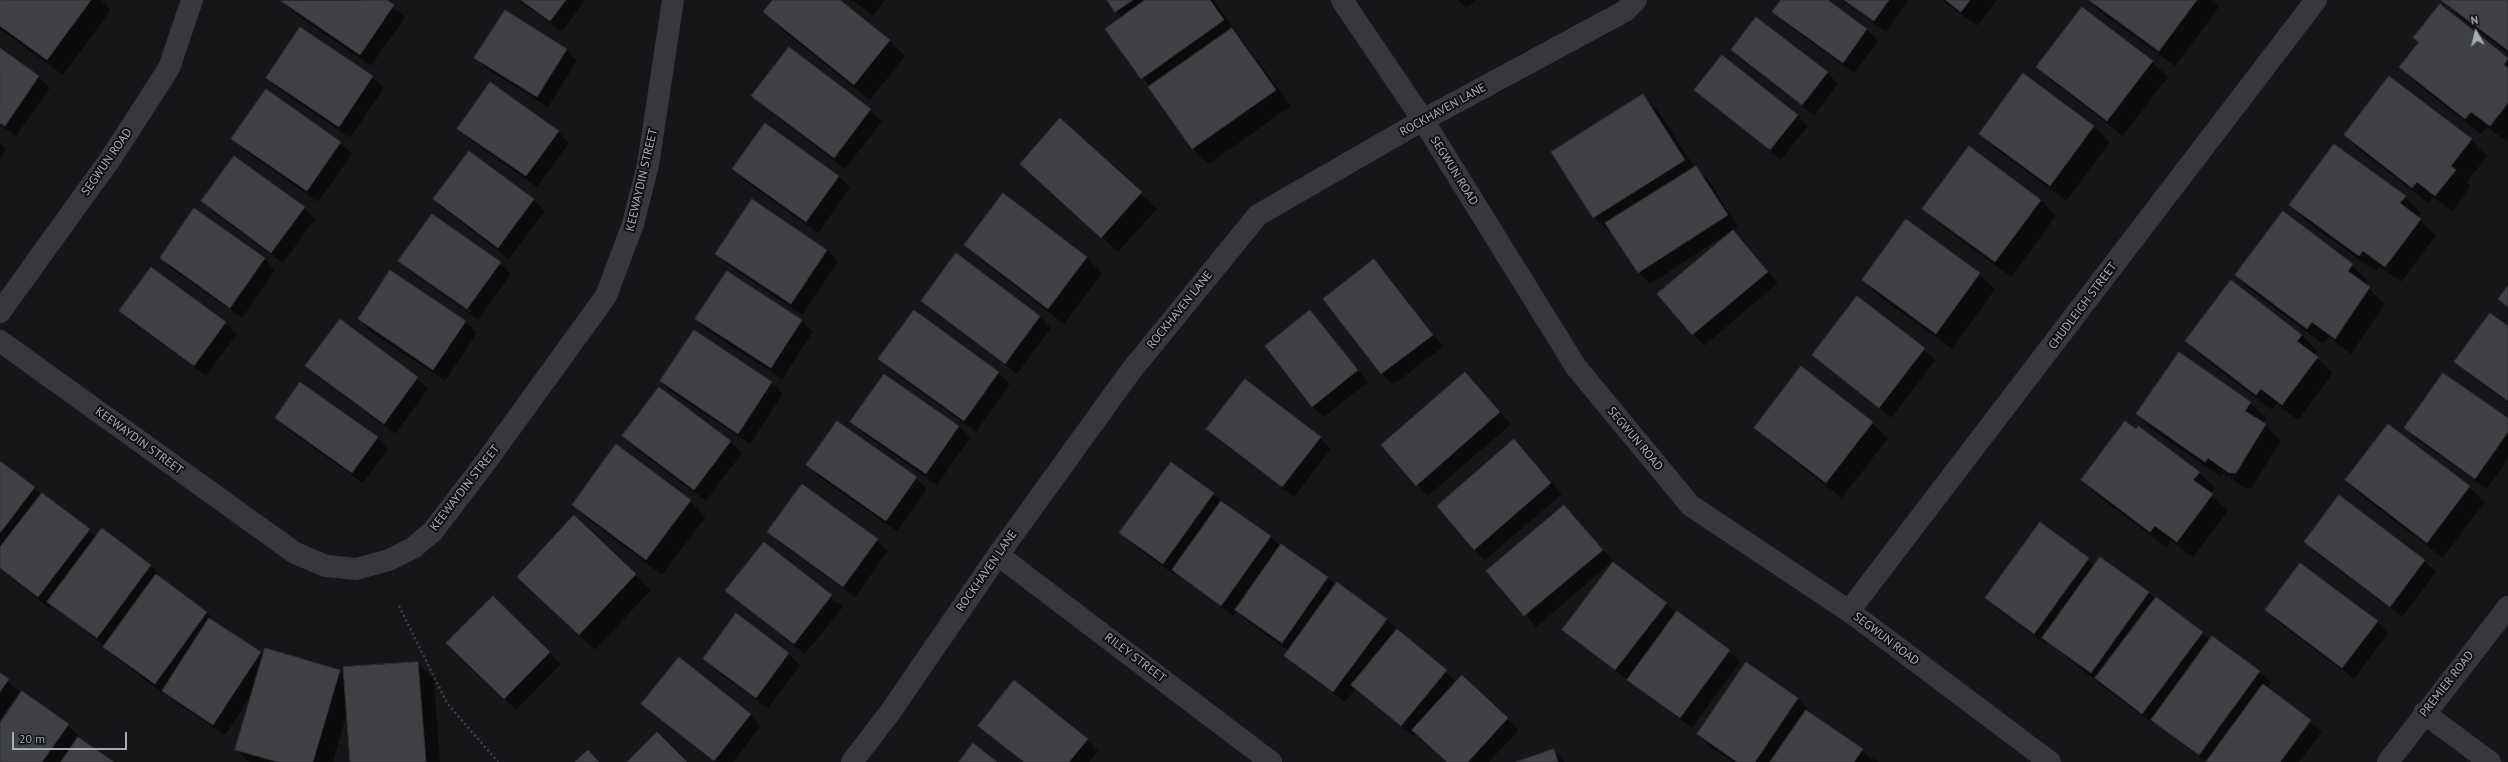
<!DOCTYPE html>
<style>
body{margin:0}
#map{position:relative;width:2508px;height:762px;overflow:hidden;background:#161618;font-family:"PT Sans",sans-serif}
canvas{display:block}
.north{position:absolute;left:2456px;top:12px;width:40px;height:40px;-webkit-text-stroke:3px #111113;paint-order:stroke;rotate:352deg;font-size:11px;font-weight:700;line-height:16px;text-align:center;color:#a8adb8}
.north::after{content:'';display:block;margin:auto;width:14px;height:18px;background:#a8adb8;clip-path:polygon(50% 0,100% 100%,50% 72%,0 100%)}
.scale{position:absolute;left:12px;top:732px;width:115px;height:18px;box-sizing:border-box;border:2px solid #a8adb8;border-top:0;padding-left:5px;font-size:12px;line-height:14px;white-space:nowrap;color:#a8adb8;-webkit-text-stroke:3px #111113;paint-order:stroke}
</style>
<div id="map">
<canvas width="2508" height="762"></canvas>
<div class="north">N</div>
<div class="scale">20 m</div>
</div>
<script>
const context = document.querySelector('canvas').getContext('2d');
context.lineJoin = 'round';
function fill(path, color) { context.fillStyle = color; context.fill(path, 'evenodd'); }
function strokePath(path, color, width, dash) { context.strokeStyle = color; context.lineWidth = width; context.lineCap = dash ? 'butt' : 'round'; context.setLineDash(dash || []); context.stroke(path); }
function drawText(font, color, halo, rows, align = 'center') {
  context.font = font + ' "PT Sans",sans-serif'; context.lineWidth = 4; context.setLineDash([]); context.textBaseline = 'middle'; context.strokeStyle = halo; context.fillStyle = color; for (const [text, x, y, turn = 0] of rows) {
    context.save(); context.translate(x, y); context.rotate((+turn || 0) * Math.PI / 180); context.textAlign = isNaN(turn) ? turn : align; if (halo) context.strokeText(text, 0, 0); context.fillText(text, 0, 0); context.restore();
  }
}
const shadow = new Path2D(`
 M0,0H101L111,10L63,75L0,29Z
 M282,0H385L405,17L371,66L293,12Z
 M518,0H585L562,32Z
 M774,0H839L889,40L905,56L870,100L780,28L765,12Z
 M852,0H885L873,16Z
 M1108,0H1213L1291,106L1209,164L1193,149L1150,87L1106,29L1122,18Z
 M1458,0H1476L1466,8Z
 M1783,0H1827L1867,29L1878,41L1854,73L1785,23L1774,12Z
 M1841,0H1908L1886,32Z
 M1942,0H1997L1977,26Z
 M2089,0H2211L2219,7L2175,66L2102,13Z
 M2443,0H2508V53L2458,16Z
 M2440,6L2508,59V138L2506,141L2487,127L2481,134L2416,83L2400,67L2420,43L2414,38Z
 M301,28L373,77L384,88L350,138L279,89L268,78Z
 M789,48L870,110L882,121L845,169L764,107L753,96Z
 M0,49L39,77L50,88L16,136L0,125Z
 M566,50L577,61L548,107L487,69L476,58Z
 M1732,50L1827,72L1838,84L1814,115L1743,61Z
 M2152,62L2168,77L2123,136L2053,82L2037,67Z
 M2024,74L2094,126L2110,142L2066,201L1996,149L1980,133Z
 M1695,90L1797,115L1808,126L1781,160Z
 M1642,95L1658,111L1695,168L1707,178L1738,227L1733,231L1778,283L1704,346L1658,294L1730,232L1650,284L1638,272L1612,232L1610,233L1594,217L1552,152Z
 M1060,120L1157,209L1118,252L1021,164Z
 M765,124L839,176L850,188L818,233L745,181L733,169Z
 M459,129L558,131L569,143L537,187L470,140Z
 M2345,135L2471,140L2487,156L2467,182L2471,186L2452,211L2433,197L2428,203L2361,151Z
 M232,139L340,143L352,154L318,202L244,150Z
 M0,143L6,149L0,158Z
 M469,152L534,200L545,211L509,259L445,210L434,199Z
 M1004,195L1087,258L1102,273L1064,324L981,260L965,244Z
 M2405,197L2421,213L2417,217L2436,235L2401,282L2379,266L2375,271L2306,221L2291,205Z
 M2041,200L2056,216L2011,277L1939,224L1924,208Z
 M202,201L304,208L315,219L283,263L213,212Z
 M2283,213L2352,265L2368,281L2365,285L2385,304L2351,354L2329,337L2323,344L2252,291L2236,275Z
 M827,250L838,262L802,315L728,265L717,254Z
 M956,255L1040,317L1051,328L1017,374L934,312L922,301Z
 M161,258L264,259L275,270L242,318L172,269Z
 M1374,260L1385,272L1443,347L1393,385L1382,374L1324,299Z
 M400,261L500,263L511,274L478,320L411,272ZM411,268L472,311L470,313L411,271Z
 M391,272L466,322L477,333L445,381L370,331L359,319Z
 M727,272L802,321L813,332L782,379L707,330L696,319Z
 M1979,274L1995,289L1952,349L1879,296L1863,280Z
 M1858,297L1936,360L1891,418L1813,355Z
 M120,311L225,323L237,334L206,376L132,322Z
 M1310,311L1368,382L1324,417L1312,406Z
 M914,312L999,373L1010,384L976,432L891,370L880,359Z
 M2508,327V403L2467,373L2455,362Z
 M695,332L772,383L783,394L750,444L673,393L661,381Z
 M2302,335L2317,351L2314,355L2333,373L2298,420L2277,404L2272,410L2202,357L2186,341Z
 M307,365L417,378L428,389L395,434L318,377Z
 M1465,374L1511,424L1428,496L1417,485Z
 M884,375L959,427L970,438L937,485L863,433L852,422Z
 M659,388L731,442L742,453L706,501L634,447L623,436Z
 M2250,403L2266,418L2263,423L2281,441L2251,488L2246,489L2224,473L2221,477L2153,430L2137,414Z
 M276,417L377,437L388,449L363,483L287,429Z
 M2508,420V459L2487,489L2416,439L2405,428Z
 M1872,423L1888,438L1842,498L1771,443L1755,428Z
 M1208,428L1320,438L1331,449L1294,497L1219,440Z
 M1514,441L1562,494L1485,560L1474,549Z
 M616,446L690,501L706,517L662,575L589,520L573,505Z
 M0,462L96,537L150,565L161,577L160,579L207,612L217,625L264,656L339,671L345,676L418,663L434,679L440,762H351L347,713L333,762H249L236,749L253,693L225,735L175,702L116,658L105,646L52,605L49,608L0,569Z
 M1171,463L1270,536L1280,546L1386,619L1457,682L1462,677L1519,730L1489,762H1447L1416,732L1413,736L1356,688L1345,702L1297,667L1285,656L1289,651L1247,621L1237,611L1233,616L1176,573L1175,575L1132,544L1121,533Z
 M808,465L916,478L927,489L897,531L819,477Z
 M2199,472L2215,488L2210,494L2228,511L2193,557L2171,541L2166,547L2098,496L2082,480Z
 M2346,480L2469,487L2485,502L2443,558L2362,496Z
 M2339,497L2425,561L2436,572L2402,617L2316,553L2305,542Z
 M1564,506L1613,561L1536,627L1487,571Z
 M2040,523L2095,566L2148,592L2210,641L2213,638L2260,672L2271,683L2267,688L2322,732L2299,762H2206L2155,722L2154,724L2107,690L2047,641L2046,644L1997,609L1986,598Z
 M769,531L877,540L888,551L855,597L780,543Z
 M764,543L843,607L805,654L726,591Z
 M635,575L651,590L595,650L518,577Z
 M493,597L561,664L516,710L448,643Z
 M1666,603L1676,614L1729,651L1740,662L1692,728L1575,641L1563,630Z
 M2266,610L2377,621L2388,633L2354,679L2277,621Z
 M736,615L789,654L800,665L768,708L715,670L704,659Z
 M0,675L19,691L0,720Z
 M1797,698L1809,710L1807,712L1862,750L1872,760L1873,758L1879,762H1733L1709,746L1698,734Z
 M643,704L750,715L761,726L733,762H713Z
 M0,724L68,725L79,736L78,738L112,762H0Z
 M980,726L1087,740L1098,751L1089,762H1023Z
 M1554,751L1565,762H1519Z`);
const building = new Path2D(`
 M0,0H91L47,60L0,26Z
 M387,0L394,5L360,55L281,1Z
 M521,0H566L550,21Z
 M773,0H840L890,40L854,85L763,12Z
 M1107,0H1133L1115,12Z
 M1145,0H1210L1224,20L1141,79L1105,29Z
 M1781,0H1828L1867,29L1843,63L1772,12Z
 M1844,0H1889L1874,21Z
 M1946,0H1970L1961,12Z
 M2089,0H2197L2159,51Z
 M2441,0H2508V50Z
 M2440,4L2508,58L2504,65L2508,68V103L2490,126L2471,112L2465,119L2399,67L2419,42L2413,38Z
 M2082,7L2153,61L2107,121L2036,67Z
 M505,10L567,49L537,97L474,58Z
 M1756,17L1828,72L1802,105L1731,50Z
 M300,27L373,76L339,127L266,78Z
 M1232,28L1276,90L1192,149L1148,87Z
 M789,47L871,109L834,158L751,96Z
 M0,48L39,76L5,126L0,123Z
 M1722,55L1798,115L1770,150L1694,90Z
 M2023,73L2094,126L2050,186L1979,134Z
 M2389,76L2472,139L2451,166L2456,170L2435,196L2417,182L2412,188L2344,135Z
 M490,82L559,131L526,176L457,129Z
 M266,89L341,142L307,191L231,139Z
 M1643,94L1685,160L1593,218L1551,152Z
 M1060,118L1142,192L1101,238L1020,164Z
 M765,123L839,176L806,222L732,169Z
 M2334,144L2406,196L2400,203L2421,219L2385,267L2363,251L2359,256L2289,205Z
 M1969,146L2041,200L1995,262L1922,209Z
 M469,151L534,199L498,248L433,199Z
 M234,156L305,207L271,253L201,201Z
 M1696,166L1728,215L1638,273L1605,223Z
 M1003,193L1087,257L1048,309L964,245Z
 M752,199L827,250L791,304L715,254Z
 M194,208L265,258L230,308L160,258Z
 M2283,211L2353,264L2348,271L2370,287L2335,339L2312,322L2307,329L2235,275Z
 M432,214L501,262L467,309L398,261Z
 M1906,219L1980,273L1936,334L1862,280Z
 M1733,230L1768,272L1692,335L1657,294Z
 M956,253L1040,316L1005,364L921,301Z
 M1374,259L1433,335L1381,374L1323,299Z
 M151,267L226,322L194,366L119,311Z
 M390,270L466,321L433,370L358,319Z
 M727,271L802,320L771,368L695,319Z
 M2231,280L2302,335L2297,341L2318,357L2282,405L2261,389L2256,395L2185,341Z
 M2508,286V307L2498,299Z
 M1857,296L1925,348L1879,408L1812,355Z
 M914,310L999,372L964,421L878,359Z
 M1310,310L1358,370L1312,407L1265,346Z
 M2490,313L2508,326V401L2454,362Z
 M340,319L418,377L384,424L305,366Z
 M694,330L772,382L738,434L660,381Z
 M2179,352L2251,402L2245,411L2266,424L2236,473H2229L2208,458L2205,462L2136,414Z
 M1801,366L1873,422L1826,483L1754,428Z
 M1465,372L1500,412L1416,486L1381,445Z
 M2443,373L2508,418V432L2475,479L2404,428Z
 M884,374L959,426L926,474L850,422Z
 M1245,379L1321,437L1282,487L1206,429Z
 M300,382L378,437L352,473L275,418Z
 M659,387L731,441L694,490L622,436Z
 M837,421L917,477L886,521L806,465Z
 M2125,421L2136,429L2138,426L2200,472L2193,480L2213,494L2177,542L2155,526L2150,532L2081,480Z
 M2388,424L2470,486L2427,543L2345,480Z
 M1514,439L1551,483L1474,550L1437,506Z
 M616,444L691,500L646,560L572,505Z
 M0,461L35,487L0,533Z
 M1171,462L1214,493L1163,564L1119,533Z
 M802,484L878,539L843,587L767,532Z
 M42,493L90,529L38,597L0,568V547Z
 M2339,495L2425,560L2390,607L2304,542Z
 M1221,501L1271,536L1221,606L1172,570Z
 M1564,505L1603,550L1524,616L1486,571Z
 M574,515L636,574L579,635L517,577Z
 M2040,522L2089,558L2034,634L1985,598Z
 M102,528L151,565L97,638L47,602Z
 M764,542L832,595L794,644L725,591Z
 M1281,544L1328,577L1282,643L1235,610Z
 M2100,557L2149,592L2091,673L2042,638Z
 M1613,562L1667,603L1615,670L1562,630Z
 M2300,563L2378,621L2342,668L2265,610Z
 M156,574L207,612L155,684L103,647Z
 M1337,582L1387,619L1333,692L1284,656Z
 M493,596L550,652L504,699L446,643Z
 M2156,597L2203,632L2142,714L2095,678Z
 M1677,611L1730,650L1680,718L1627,680Z
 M736,613L789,653L756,698L703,659Z
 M209,618L261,652L213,725L162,691Z
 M1397,629L1447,670L1401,726L1351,685Z
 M2212,636L2260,671L2199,755L2151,720Z
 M265,648L340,670L313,762H278L235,750Z
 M679,657L751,714L714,761L641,704Z
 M418,662L426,762H350L343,667Z
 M1746,662L1798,698L1755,762H1737L1697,734Z
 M0,673L9,679L0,692Z
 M1462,675L1508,718L1468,762H1447L1412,730Z
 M1014,680L1088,739L1069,762H1024L978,726Z
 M2263,684L2311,720L2280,762H2206Z
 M22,691L69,724L42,762H0V723Z
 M1806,710L1863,749L1854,762H1770Z
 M657,732L687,762H627Z
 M78,737L114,762H61Z
 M973,743L997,762H959Z
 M1554,749L1558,762H1516Z
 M588,750L599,762H575Z`);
const path = new Path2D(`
 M399,606L447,703L498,762`);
const street = new Path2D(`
 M1342,0L1423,120L1576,367L1690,505L1849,611L2050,762
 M0,312L111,158L169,68L192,0
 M0,341L295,553L326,566L356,569L389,560L413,548L433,531L485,463L606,296L633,224L648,165L673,0
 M998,555L1271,762
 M1849,611L2316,0
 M2424,713L2490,762
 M852,762L891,711L998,555L1130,372L1258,215L1423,120L1625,11L1636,0
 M2388,762L2508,607`);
const streetNames = [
 ["ROCKHAVEN LANE",1443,110,-29],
 ["SEGWUN ROAD",107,162,-55],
 ["SEGWUN ROAD",1454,171,58],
 ["KEEWAYDIN STREET",642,180,-77],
 ["CHUDLEIGH STREET",2083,306,-53],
 ["ROCKHAVEN LANE",1180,310,-51],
 ["SEGWUN ROAD",1635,439,50],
 ["KEEWAYDIN STREET",139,441,36],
 ["KEEWAYDIN STREET",465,488,-52],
 ["ROCKHAVEN LANE",987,571,-55],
 ["SEGWUN ROAD",1886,639,37],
 ["RILEY STREET",1135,658,37],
 ["PREMIER ROAD",2447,684,-52]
];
fill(shadow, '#0007');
fill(building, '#404145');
strokePath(building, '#303034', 1);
strokePath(path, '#3d3f44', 2.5, [2, 3]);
strokePath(street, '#37383d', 22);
drawText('12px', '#a8adb8', '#111113', streetNames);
</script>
